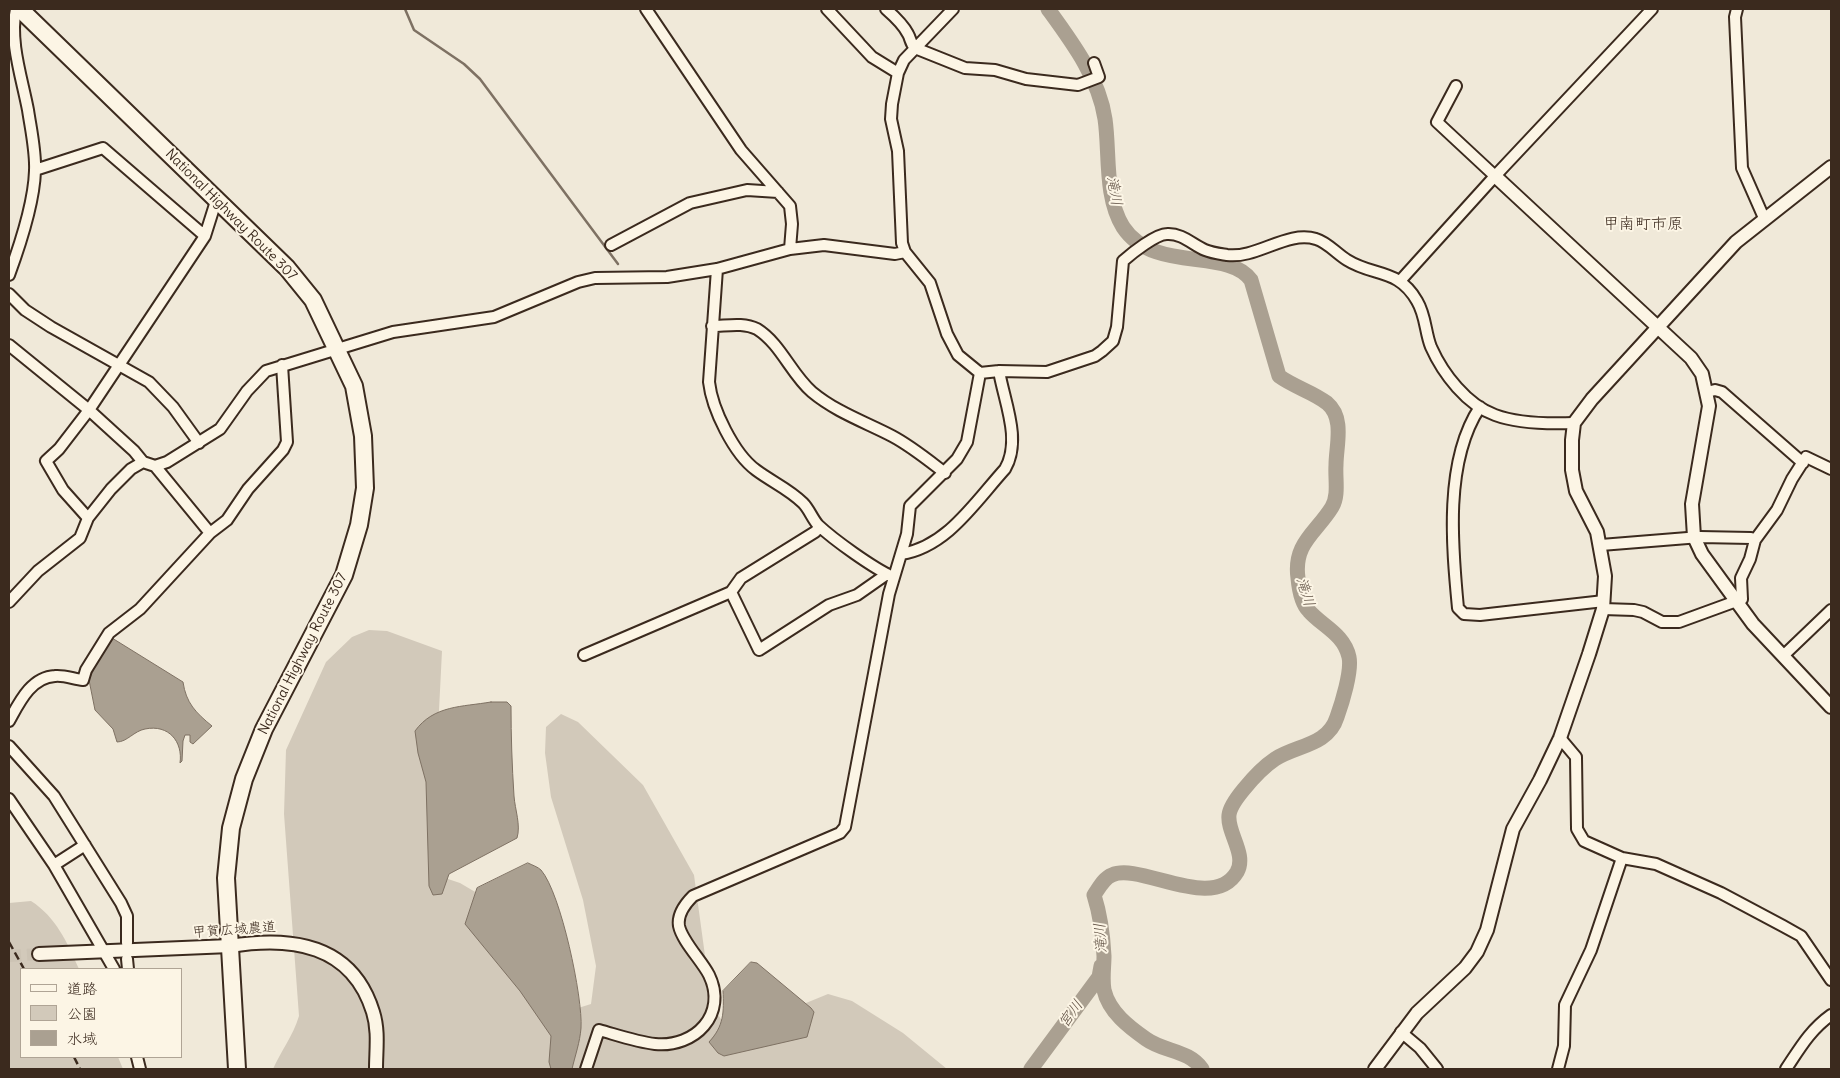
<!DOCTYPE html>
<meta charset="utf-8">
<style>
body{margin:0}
#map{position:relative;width:1840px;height:1078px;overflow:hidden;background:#f0e9d9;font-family:Delius,"Klee One",sans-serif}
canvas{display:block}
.frame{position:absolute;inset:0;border:10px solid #3b2a1e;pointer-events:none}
.legend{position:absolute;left:20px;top:968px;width:162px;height:90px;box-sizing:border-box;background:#fcf5e5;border:1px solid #afa495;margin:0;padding:6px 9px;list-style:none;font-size:15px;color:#3b2a1e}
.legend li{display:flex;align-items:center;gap:10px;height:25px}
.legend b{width:25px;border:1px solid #afa495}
</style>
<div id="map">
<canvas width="1840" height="1078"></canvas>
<div class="frame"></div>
<ul class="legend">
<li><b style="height:6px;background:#fcf5e5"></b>道路</li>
<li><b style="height:14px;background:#d2c9ba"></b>公園</li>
<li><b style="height:14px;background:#aaa091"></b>水域</li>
</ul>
</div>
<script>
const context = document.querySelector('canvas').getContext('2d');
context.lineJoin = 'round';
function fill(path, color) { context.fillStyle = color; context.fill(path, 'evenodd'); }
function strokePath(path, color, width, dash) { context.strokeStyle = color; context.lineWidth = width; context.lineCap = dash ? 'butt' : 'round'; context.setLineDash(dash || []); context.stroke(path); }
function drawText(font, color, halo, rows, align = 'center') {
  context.font = font + ' Delius,"Klee One",sans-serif'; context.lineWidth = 4; context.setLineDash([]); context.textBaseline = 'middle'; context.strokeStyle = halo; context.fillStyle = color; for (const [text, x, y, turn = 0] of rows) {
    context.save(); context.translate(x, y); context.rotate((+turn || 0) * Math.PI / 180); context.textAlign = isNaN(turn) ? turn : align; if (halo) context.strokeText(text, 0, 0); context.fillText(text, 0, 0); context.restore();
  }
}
const green = new Path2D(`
 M369,630L387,631L442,651L431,868L439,876L460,883L482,896L575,1009L591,1004L596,966L583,900L551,797L545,753L546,727L561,714L578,722L643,785L694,875L712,1007L724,1023L784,1012L828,994L852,1001L903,1033L947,1069H273C281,1051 293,1036 299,1016L284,814L286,750L326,662L352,637Z
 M31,901C56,917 67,942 79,969H21V1057H118L123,1069H9V903Z`);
const water = new Path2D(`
 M112,638L183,682C186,703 196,713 212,726L193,744L190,742V735H185L183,741L182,761L180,763C183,742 169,724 145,729C134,731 127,742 117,742L113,729L95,710L89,680L100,655Z
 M491,702H507L511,706C511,736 512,766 514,796C515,810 521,825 517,838L449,874L442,894L433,895L429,886L426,782L418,753L415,731C434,705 462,707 491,702Z
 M528,863C532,865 538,867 541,870C561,893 583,998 581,1028C580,1042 575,1056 572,1069H551L549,1062L551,1036L520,991L465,924L477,888Z
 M751,962L757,963L811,1008L814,1012L807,1037L724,1056L718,1053L709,1042C724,1026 724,1012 723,991Z`);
const stream = new Path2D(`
 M405,9L414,30L464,64L480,79L618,264`);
const river = new Path2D(`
 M1048,9C1072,42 1099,78 1105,119C1110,153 1104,196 1123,227C1154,274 1227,247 1251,280L1279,376C1294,387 1313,392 1327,403C1345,418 1336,446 1336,465C1335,479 1339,495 1332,507C1317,532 1293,543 1298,578C1299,589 1301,603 1309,611C1322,626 1344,634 1349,657C1352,671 1342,703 1337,717C1328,746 1296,745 1275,759C1263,767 1253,778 1244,789C1239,795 1230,806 1229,815C1227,833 1247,854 1237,872C1213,913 1140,862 1112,875C1104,878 1099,888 1094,895C1100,914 1103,935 1104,956C1104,967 1102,979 1104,990C1109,1012 1129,1027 1146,1039C1164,1052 1189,1050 1202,1069
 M1031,1069L1099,977L1101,966`);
const tertiaryTunnel = new Path2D(`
 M9,956L39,954`);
const minor = new Path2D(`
 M646,9L741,150L790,206L792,224L790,249
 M827,9L872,57L898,73
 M886,9C894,16 903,24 908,34C911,39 910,43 915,48L965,68L995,70L1026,79L1078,85L1099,77L1094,63
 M953,9L904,60L898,73L892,104L891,119L898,151L902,243L905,252L930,283L947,334L958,355L980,373L999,371L1047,372L1095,356L1102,351L1113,341L1117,327L1123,261C1132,253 1156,234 1167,234C1182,233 1193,245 1205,250C1212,253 1221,254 1227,255C1257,259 1287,230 1316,239C1327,242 1337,254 1347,260C1374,277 1398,268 1417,301C1426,316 1425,332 1431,347C1443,374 1467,405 1495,415C1519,424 1549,424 1574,423
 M1737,9L1735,17L1742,168L1764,218
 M35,170L103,148L205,236
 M1495,176L1652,9
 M611,245L690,203L747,190L778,192
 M717,269L709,382C712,409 734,454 756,470C772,482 789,489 803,503C809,509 812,518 818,525C834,540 873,568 893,577
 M9,275C20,245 34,203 35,171C36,152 31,130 28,110C22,78 9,41 16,9
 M1400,281L1495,176L1437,122L1456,86
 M9,294L25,310L51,327L149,382L173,407L199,443
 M712,326C726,326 743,322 757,329C781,344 791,374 812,392C836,412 865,422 892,436C911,446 928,460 945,473
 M9,345L89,410L134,451L143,462L155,466L167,462L220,429L247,391L266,371L393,332L494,317L578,282L595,278L667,277L717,269L790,249L824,245L895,254L905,252
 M1707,392L1715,390L1722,392L1803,463
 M1480,407C1444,461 1452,546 1458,608L1464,614L1480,615L1604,601
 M155,466L210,533
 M88,518L63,490L46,461L59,449L89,410L205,236L217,198
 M1601,545L1700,537L1751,538L1755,540
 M901,554C947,547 975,502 1005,469C1022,440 1004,401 999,371
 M731,592L759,650L829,605L857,595L887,574
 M9,602L38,571L80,538L88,518L111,489L131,469L143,462
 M1603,609L1634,610L1643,612L1662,622H1679L1742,599L1741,578L1750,559L1755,540L1777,510L1792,479L1806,457L1831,469
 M584,655L731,592L741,578L815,532L820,527
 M1783,656L1831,610
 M9,721C19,703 31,677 55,676C64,675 74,679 83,680L86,670L109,633L140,609L210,533L227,520L248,489L283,450L287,442L282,365
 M1560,738L1576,757L1577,829L1584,841L1622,858L1656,864L1721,893L1783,926L1801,936L1831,980
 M9,746L54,796L121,903L127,916V943
 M9,799L54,865L114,969
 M54,865L85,845
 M127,959L128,969
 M1401,1032L1420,1048L1437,1069
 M137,1057L140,1069
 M586,1069L599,1030C617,1035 637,1042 655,1044C695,1048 728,1014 709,975C702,961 682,941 679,926C677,914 685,904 693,896L840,833L845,827L889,594L907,534L910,506L957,459L967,442L980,373
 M1558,1069L1564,1046L1565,1005L1591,950L1622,858
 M1786,1069C1800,1048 1810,1030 1831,1015`);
const tertiary = new Path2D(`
 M1495,176L1691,358L1702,374L1709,406L1692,504L1694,537L1702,554L1753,624L1831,707
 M39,954L230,946C291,936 352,944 373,1012C379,1031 376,1050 376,1069
 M1375,1069L1417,1013L1465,968L1477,952L1487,930L1513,829L1540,780L1560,738L1589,654L1603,609L1605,576L1597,532L1576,491L1572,470V440L1574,423L1592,399L1736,242L1831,167`);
const trunk = new Path2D(`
 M20,9L287,268L313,300L354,386L363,436L365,488L359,525L344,575L264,729L244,779L231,828L226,878L237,1069`);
const rail = new Path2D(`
 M9,942L24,969
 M74,1057L80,1069`);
const streetNames = [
 ["National Highway Route 307",231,215,45],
 ["National Highway Route 307",303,654,-63],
 ["甲賀広域農道",234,930,-4]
];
const waterNames = [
 ["滝川",1114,191,80],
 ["滝川",1305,592,73],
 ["滝川",1101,938,-94],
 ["宮川",1071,1014,-54]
];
const quarterNames = [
 ["甲南町市原",1643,224]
];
fill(green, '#d2c9ba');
fill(water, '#aaa091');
strokePath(water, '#7e7163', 1);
strokePath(stream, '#7e7163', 2.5);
strokePath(river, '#aaa091', 15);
strokePath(tertiaryTunnel, '#ccc3b4', 12, [12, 6]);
strokePath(minor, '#3b2a1e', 14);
strokePath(tertiary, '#3b2a1e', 16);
strokePath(trunk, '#3b2a1e', 20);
strokePath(minor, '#fcf5e5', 10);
strokePath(tertiary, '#fcf5e5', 12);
strokePath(trunk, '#fcf5e5', 16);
strokePath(rail, '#3b2a1e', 2.5, [8, 4]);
drawText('14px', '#3b2a1e', '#fcf5e5', streetNames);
drawText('italic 15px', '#625346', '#fcf5e5', waterNames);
drawText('16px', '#3b2a1e', '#fcf5e5', quarterNames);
</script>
